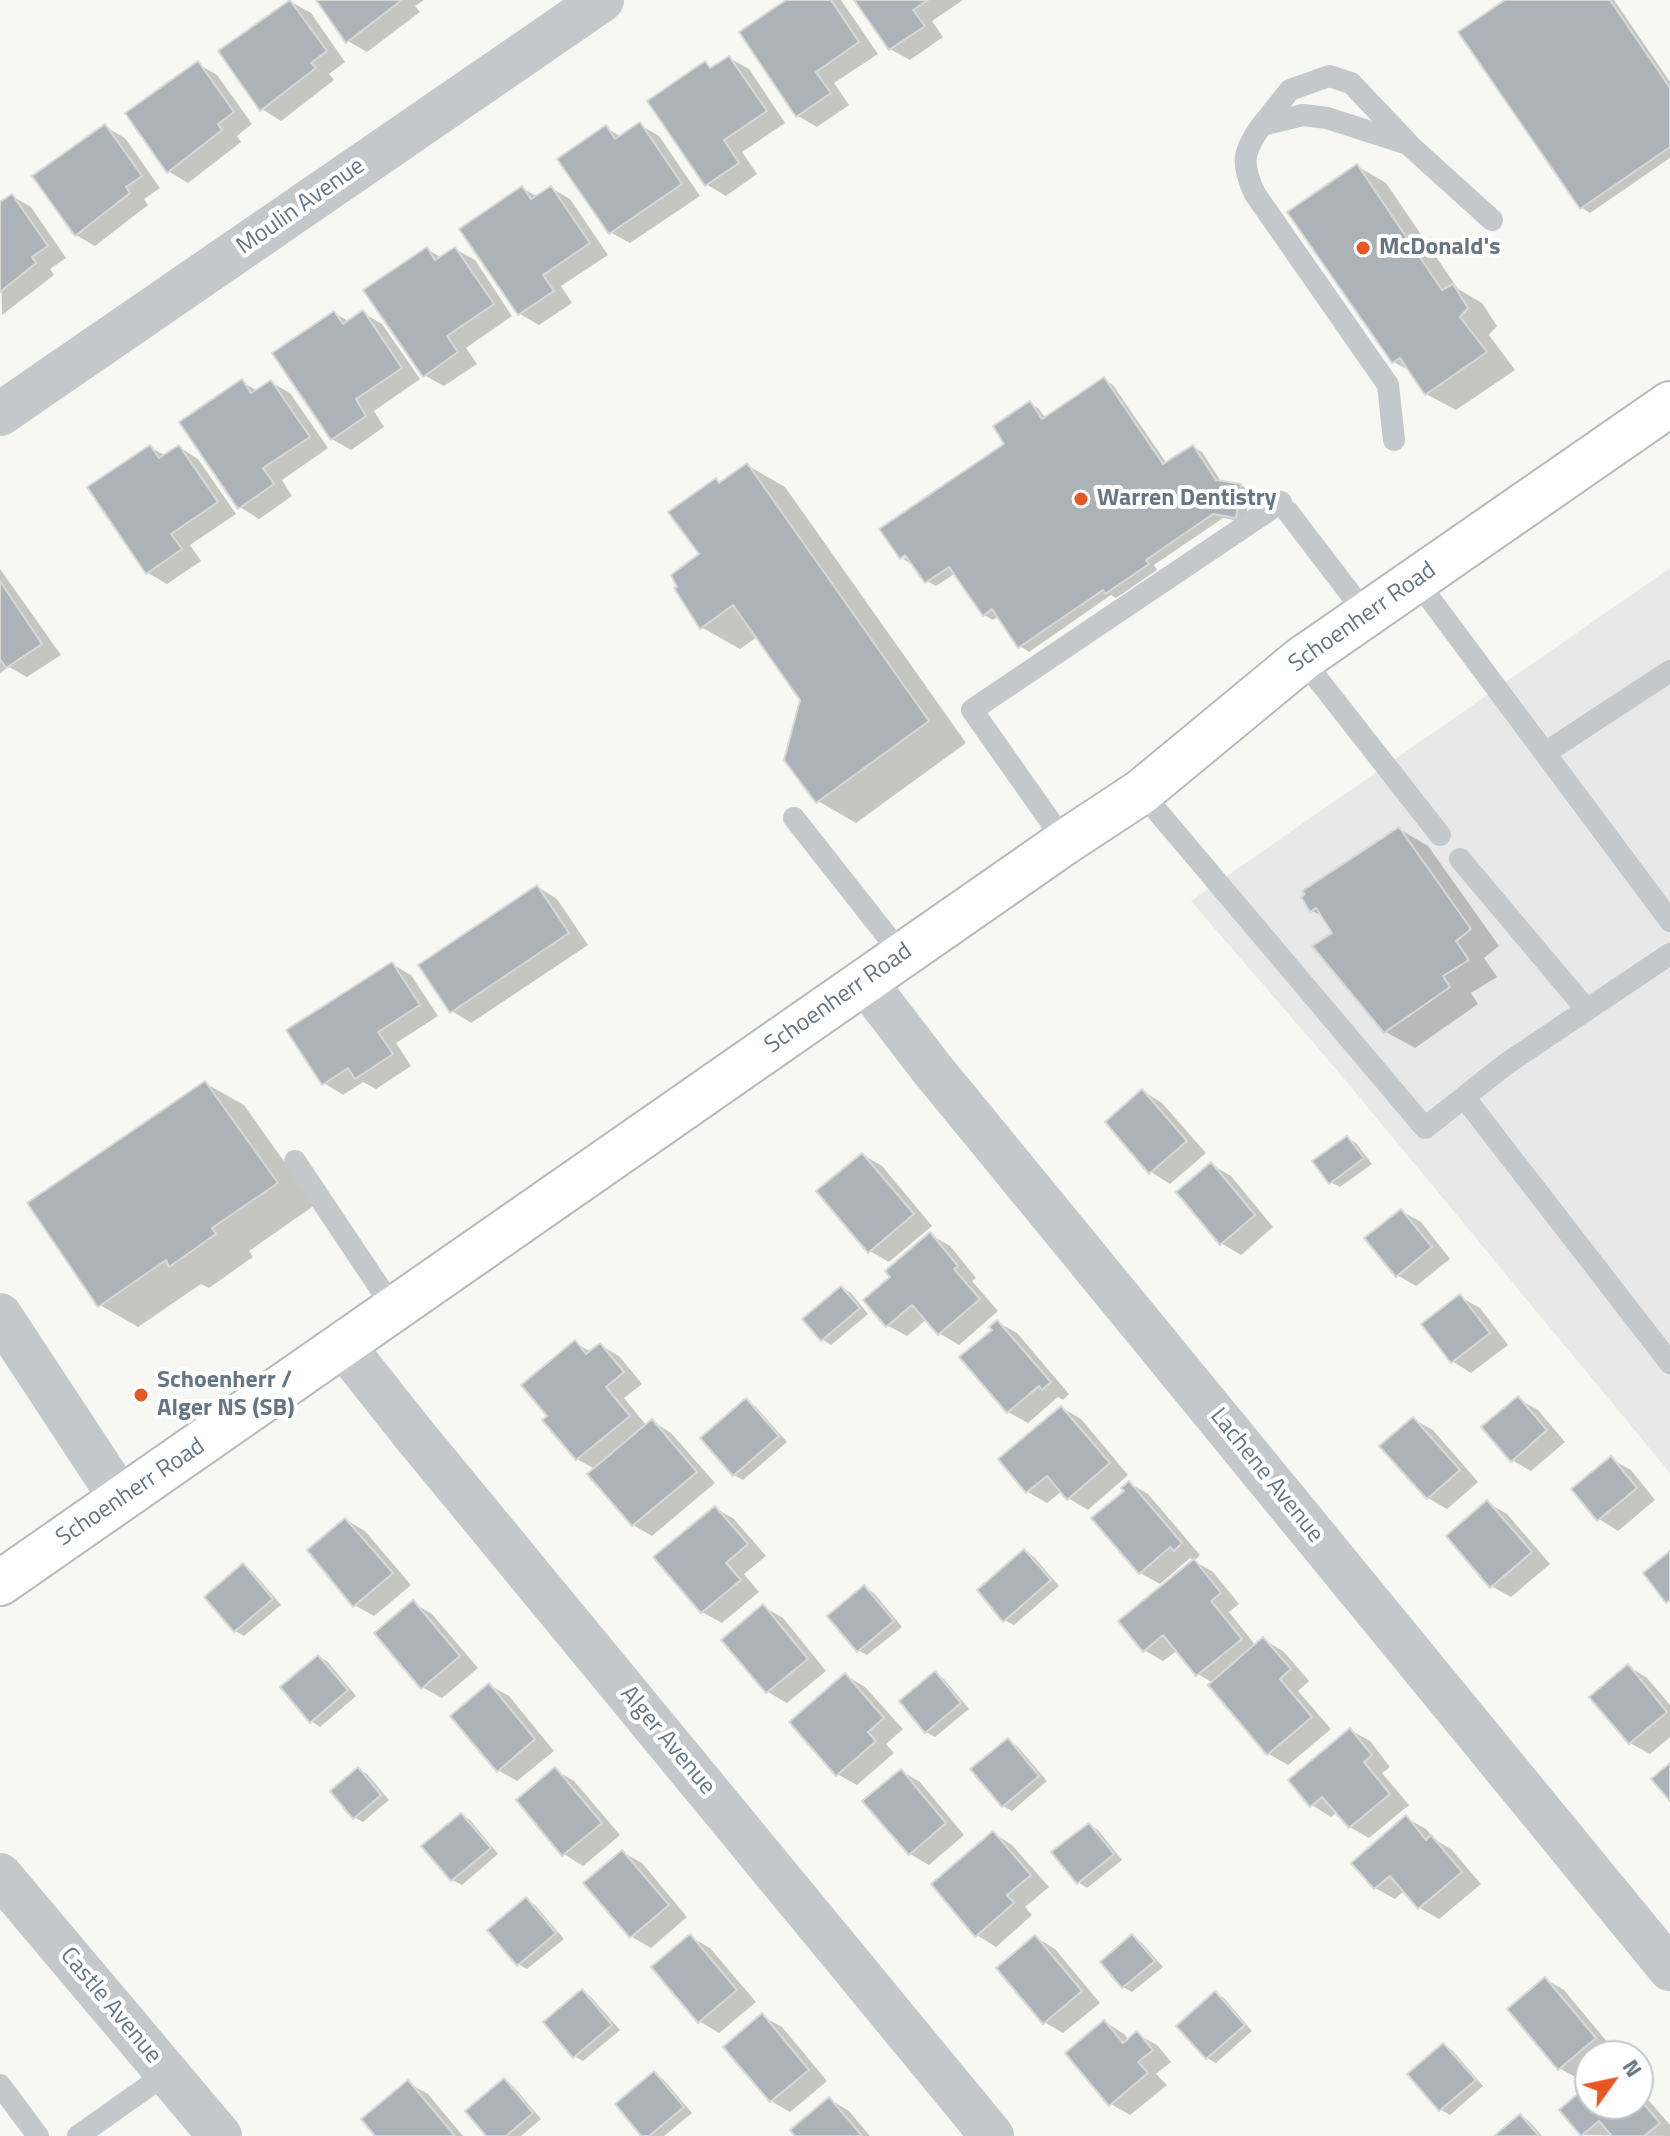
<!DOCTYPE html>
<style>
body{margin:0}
#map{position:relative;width:1670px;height:2136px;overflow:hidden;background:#f7f7f3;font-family:"Titillium Web",sans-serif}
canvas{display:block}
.north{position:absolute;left:1574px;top:2040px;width:80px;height:80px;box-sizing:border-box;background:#fff;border:2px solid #c1c8ce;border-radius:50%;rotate:57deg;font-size:22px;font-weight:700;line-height:32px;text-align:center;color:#657685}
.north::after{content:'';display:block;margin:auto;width:28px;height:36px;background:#e85623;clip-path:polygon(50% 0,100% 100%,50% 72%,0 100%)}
</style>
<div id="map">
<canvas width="1670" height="2136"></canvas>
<div class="north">N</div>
</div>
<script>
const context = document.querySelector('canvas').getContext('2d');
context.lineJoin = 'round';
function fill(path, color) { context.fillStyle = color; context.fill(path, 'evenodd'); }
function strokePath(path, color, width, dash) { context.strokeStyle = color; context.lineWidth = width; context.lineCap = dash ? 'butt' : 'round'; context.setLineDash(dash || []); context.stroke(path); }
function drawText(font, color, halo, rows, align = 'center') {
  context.font = font + ' "Titillium Web",sans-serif'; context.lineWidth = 8; context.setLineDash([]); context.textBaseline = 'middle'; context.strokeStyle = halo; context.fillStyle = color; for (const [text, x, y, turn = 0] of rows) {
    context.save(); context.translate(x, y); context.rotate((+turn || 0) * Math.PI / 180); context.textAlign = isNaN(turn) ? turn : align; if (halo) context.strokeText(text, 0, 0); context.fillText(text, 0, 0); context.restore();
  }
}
const built = new Path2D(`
 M1670,568V1473L1342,1076L1191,901Z`);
const shadow = new Path2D(`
 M319,0H424L415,6L420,12L367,52L348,41Z
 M790,0H841L878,54L834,83L849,105L817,127L798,116Z
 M857,0H963L932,21L943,37L910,60L890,49Z
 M1508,0H1614L1670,82V158L1590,213L1581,207Z
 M291,2L311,13L345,62L329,74L334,80L281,121L262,109L221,51Z
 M729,58L749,69L785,123L742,152L757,174L726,196L706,184L705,64L713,68Z
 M198,64L217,75L252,124L237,136L241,142L188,183L168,171Z
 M640,125L659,136L700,196L630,243L610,232L606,128L622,137Z
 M105,127L125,138L160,188L144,199L148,205L95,246L76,235Z
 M1357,166L1386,183L1458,289L1482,303L1497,326L1489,335L1515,370L1456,410L1426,394L1412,372L1394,362Z
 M522,188L538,197L551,188L570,199L608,255L561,286L572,303L539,325L520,314Z
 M12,196L31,207L66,258L50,269L54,275L2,315L0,205Z
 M427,249L442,258L455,249L475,260L512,316L466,348L477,364L444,386L424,375Z
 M334,313L350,322L363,313L382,324L420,379L374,411L384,427L351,450L332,439Z
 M1104,379L1113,385L1167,464L1193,447L1202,452L1222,483L1241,485L1250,491L1245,522L1223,518L1154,565L1157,570L1116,598L1111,595L1029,652L1020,646L999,616L993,620L984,615L956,573L936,586L927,581L912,561L910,563L903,559L915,550L912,547L901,558L882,529L1007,444L996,427L1030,403L1039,409L1046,419Z
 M242,382L258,391L271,382L290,393L328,448L282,480L292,496L259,519L240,507Z
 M150,447L166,456L179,447L198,459L236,514L190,545L201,561L167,584L148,573Z
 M747,465L785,487L966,743L856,823L818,801L802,700L757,637L740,649L701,627L716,481L721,484Z
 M0,569L61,655L27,677L9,667L0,673Z
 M1399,829L1428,846L1499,946L1484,958L1497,977L1471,993L1478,1004L1415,1048L1386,1032L1335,933L1325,918L1311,910Z
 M538,887L557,899L588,945L471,1023L452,1011Z
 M392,964L411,975L438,1016L396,1043L411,1066L376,1089L363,1082L343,1095L324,1083Z
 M205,1083L244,1105L315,1205L249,1251L253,1257L209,1288L201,1284L138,1327L100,1305Z
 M1143,1091L1162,1103L1206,1153L1170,1184L1151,1172Z
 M1347,1138L1356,1143L1372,1164L1340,1187L1330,1182Z
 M863,1155L882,1166L932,1226L889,1262L870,1251Z
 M1212,1165L1231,1176L1273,1227L1241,1255L1221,1243Z
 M1401,1211L1421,1222L1450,1259L1416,1286L1397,1275Z
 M931,1235L950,1246L976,1278L972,1281L998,1311L959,1345L939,1333L927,1319L907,1336L887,1325L893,1277Z
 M842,1288L851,1293L868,1314L831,1345L822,1339Z
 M1460,1297L1480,1308L1508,1345L1471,1373L1452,1361Z
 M997,1322L1017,1333L1069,1394L1063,1400L1058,1397L1028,1423L1008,1412L995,1330Z
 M575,1343L591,1352L600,1345L619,1356L642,1384L624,1398L647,1426L652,1421L671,1433L715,1483L652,1536L633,1525L595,1469L577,1459L545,1420L550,1416Z
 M1518,1399L1538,1410L1565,1442L1531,1471L1512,1460Z
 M746,1401L755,1406L787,1442L743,1480L734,1475Z
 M1062,1408L1081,1419L1128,1475L1088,1510L1068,1498L1062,1491L1047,1503L1028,1492L1000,1460Z
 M1413,1419L1433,1430L1478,1482L1447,1509L1428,1498Z
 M1611,1459L1631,1470L1655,1500L1618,1531L1599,1519Z
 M1129,1483L1148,1494L1200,1555L1194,1561L1190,1558L1160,1584L1140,1573L1126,1491Z
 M1488,1503L1507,1514L1550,1564L1511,1597L1491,1586Z
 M715,1508L734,1519L766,1556L744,1574L759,1592L722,1623L702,1612Z
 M346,1520L365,1531L411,1585L374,1616L354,1605Z
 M1025,1551L1034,1557L1059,1586L1014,1625L1004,1620Z
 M1194,1561L1213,1572L1239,1604L1229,1612L1256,1646L1264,1640L1283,1651L1309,1681L1298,1691L1331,1729L1288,1765L1269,1754L1210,1685L1213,1683L1198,1674L1178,1650L1163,1661L1144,1650Z
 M243,1566L252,1571L281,1605L244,1636L235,1631Z
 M864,1587L874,1593L902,1627L867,1655L858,1650Z
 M413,1603L432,1614L478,1668L442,1698L422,1687Z
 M764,1607L783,1618L826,1671L787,1703L768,1692L724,1640Z
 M319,1657L328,1662L356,1696L320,1727L311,1721Z
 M1628,1666L1647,1678L1670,1705V1737L1650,1754L1630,1743Z
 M935,1674L944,1679L969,1709L935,1737L926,1732Z
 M845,1675L865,1687L903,1729L886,1744L894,1753L857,1785L837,1774Z
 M489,1685L509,1696L554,1751L517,1781L498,1770Z
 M1350,1730L1370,1741L1390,1767L1382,1773L1409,1805L1369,1838L1350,1827L1337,1812L1331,1817L1312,1805Z
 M1008,1741L1017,1746L1047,1781L1012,1811L1003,1806Z
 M358,1769L367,1774L389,1800L363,1822L354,1817Z
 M555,1770L574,1781L620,1835L583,1866L564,1854Z
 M901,1771L920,1782L964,1835L929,1865L910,1854Z
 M461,1815L470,1820L498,1854L462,1885L452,1880Z
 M1406,1818L1426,1829L1435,1840L1451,1849L1481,1884L1439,1919L1420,1908L1405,1890L1395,1899L1375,1888Z
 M1089,1825L1098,1830L1122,1860L1087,1888L1078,1882Z
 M993,1833L1012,1845L1049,1887L1025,1907L1032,1915L996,1947L977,1935Z
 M622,1852L642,1863L687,1917L651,1948L632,1937Z
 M526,1900L535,1905L564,1939L527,1969L518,1964Z
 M690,1937L710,1948L756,2002L719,2033L699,2021Z
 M1035,1937L1055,1949L1100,2003L1063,2033L1044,2022Z
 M1132,1937L1141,1942L1163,1967L1132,1992L1123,1987L1102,1962Z
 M1545,1979L1564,1990L1614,2050L1607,2056H1590V2070L1579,2079L1559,2068Z
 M582,1991L591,1997L620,2030L583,2061L574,2056Z
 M1215,1993L1224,1998L1252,2031L1216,2063L1207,2058Z
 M762,2016L782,2027L827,2081L790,2112L771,2101Z
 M1105,2022L1124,2034L1129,2040L1137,2034L1157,2045L1171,2062L1156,2074L1167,2085L1130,2115L1111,2104Z
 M1443,2045L1452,2050L1483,2086L1450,2115L1441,2110L1410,2075Z
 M654,2074L663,2079L692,2113L664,2136H644Z
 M504,2080L513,2086L541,2119L521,2136H489Z
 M408,2083L428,2094L463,2136H378Z
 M1590,2086V2104H1638V2088L1670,2125V2136L1583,2135L1561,2110Z
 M829,2099L849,2111L870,2136H798Z
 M1520,2116L1529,2121L1542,2136H1497Z`);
const building = new Path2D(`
 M290,0L327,51L311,63L316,68L260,111L218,51Z
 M316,0H402L346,43Z
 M786,0H831L859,42L816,72L831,93L796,117L739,32Z
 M854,0H928L913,10L925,26L889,50Z
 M1505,0H1610L1670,88V147L1580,209L1458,32Z
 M729,56L767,111L724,140L739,163L705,186L647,101L705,61L710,68Z
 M198,61L234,112L218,124L222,130L167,173L125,113Z
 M640,122L682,184L609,234L557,159L606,125L615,139Z
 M105,124L142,176L126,187L130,193L75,236L32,176Z
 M1357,164L1442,290L1453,284L1468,308L1460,317L1487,352L1425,395L1400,358L1392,363L1287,212Z
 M522,186L531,199L551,186L590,243L543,275L554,291L518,315L459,229Z
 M12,194L48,246L32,257L36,263L0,292V202Z
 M427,247L435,260L455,247L494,304L447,336L458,352L423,377L363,290Z
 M363,310L402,368L356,399L366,416L331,440L272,353L334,311L343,324Z
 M1104,377L1163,464L1193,445L1216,480L1241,484L1236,518L1213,514L1146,560L1149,564L1105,594L1103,590L1018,648L992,609L983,616L949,567L925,583L905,555L900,559L879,529L1004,444L993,426L1030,401L1042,419Z
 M242,379L251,393L271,380L310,437L263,468L274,484L238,509L179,422Z
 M150,445L159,458L179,445L218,502L171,534L182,549L146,574L87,487Z
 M747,463L929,721L816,803L784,760L800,700L733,605L700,629L674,588L677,587L671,575L699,554L668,512L716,478L719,483Z
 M0,581L42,644L6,668L0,659Z
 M1399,827L1471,929L1456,941L1469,960L1443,976L1450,987L1384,1033L1312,946L1332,933L1316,908L1310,912L1301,897L1305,894L1302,891Z
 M537,885L569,933L450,1013L418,965Z
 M392,962L420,1005L378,1032L393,1054L355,1079L348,1068L322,1085L286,1030Z
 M205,1081L278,1183L212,1228L216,1234L169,1267L166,1260L98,1307L27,1203Z
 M1142,1089L1187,1141L1149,1174L1105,1122Z
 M1347,1136L1364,1158L1329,1184L1312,1161Z
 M862,1153L914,1214L868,1253L816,1191Z
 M1211,1162L1255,1215L1220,1245L1176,1192Z
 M1401,1209L1432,1247L1396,1277L1364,1238Z
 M930,1232L958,1266L954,1269L980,1299L938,1335L912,1305L886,1327L863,1300L890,1277L885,1271Z
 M841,1286L860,1308L821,1341L802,1319Z
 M1460,1294L1490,1333L1451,1363L1421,1324Z
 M997,1320L1051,1382L1042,1390L1039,1386L1007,1413L959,1357L992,1330L989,1327Z
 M575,1340L586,1354L600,1343L624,1372L606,1387L630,1416L576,1460L542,1420L547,1416L521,1385Z
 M1518,1396L1547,1430L1511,1462L1481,1427Z
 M746,1398L779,1436L733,1476L700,1438Z
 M1061,1406L1110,1463L1067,1500L1047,1476L1026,1493L998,1459Z
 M1413,1417L1460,1470L1427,1499L1379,1446Z
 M652,1419L697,1472L632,1526L587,1474Z
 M1611,1456L1637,1488L1597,1521L1571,1489Z
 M1129,1481L1182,1543L1174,1551L1170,1547L1139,1574L1091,1518L1124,1491L1121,1488Z
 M1487,1500L1532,1552L1490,1588L1446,1536Z
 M715,1506L748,1544L726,1563L741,1580L701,1613L653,1557Z
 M345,1518L393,1573L353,1607L307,1550Z
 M1024,1549L1051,1580L1003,1622L977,1590Z
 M1670,1551V1600L1666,1603L1643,1573Z
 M1194,1559L1221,1593L1211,1601L1242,1639L1196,1676L1163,1635L1143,1652L1118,1621Z
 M243,1563L273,1599L234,1632L204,1597Z
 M864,1585L894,1621L857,1652L827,1616Z
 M413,1600L460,1656L421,1689L374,1633Z
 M763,1604L808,1659L766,1693L721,1640Z
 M1263,1637L1291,1669L1280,1679L1312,1717L1267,1755L1208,1685Z
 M318,1655L348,1690L310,1723L280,1687Z
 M1628,1664L1667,1712L1629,1744L1589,1697Z
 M935,1671L961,1703L925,1733L899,1701Z
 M845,1673L884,1718L868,1732L876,1741L836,1776L789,1722Z
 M489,1683L535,1739L497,1772L450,1716Z
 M1350,1728L1372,1755L1364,1762L1390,1794L1349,1828L1322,1797L1310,1807L1288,1780Z
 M1008,1738L1039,1776L1002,1807L970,1769Z
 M1670,1763V1801L1651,1779Z
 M358,1767L381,1795L353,1819L330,1791Z
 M555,1767L602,1823L562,1856L516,1800Z
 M901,1769L946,1823L909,1855L862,1801Z
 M461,1813L491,1848L451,1881L421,1846Z
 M1406,1815L1426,1840L1431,1835L1462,1872L1418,1909L1390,1876L1374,1889L1351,1863Z
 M1089,1823L1114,1854L1077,1884L1051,1852Z
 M993,1831L1031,1875L1007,1895L1014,1903L975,1937L931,1884Z
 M622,1850L669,1905L630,1938L583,1883Z
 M526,1897L556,1933L517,1966L487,1930Z
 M690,1934L737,1990L698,2023L651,1967Z
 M1132,1934L1155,1961L1122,1988L1100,1962Z
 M1035,1935L1082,1991L1043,2024L996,1968Z
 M1545,1977L1596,2038L1558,2070L1507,2009Z
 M582,1989L612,2025L573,2058L543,2022Z
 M1215,1991L1245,2025L1206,2059L1176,2026Z
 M762,2013L809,2070L770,2102L723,2047Z
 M1104,2020L1123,2043L1137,2031L1153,2050L1138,2062L1148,2073L1109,2106L1065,2053Z
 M1443,2043L1476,2080L1439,2111L1407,2074Z
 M654,2071L684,2107L649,2136H641L615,2104Z
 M504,2078L533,2113L506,2136H486L465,2111Z
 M408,2080L455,2136H375L361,2119Z
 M1590,2083V2104H1638V2097L1660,2123L1644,2136H1612L1599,2121L1581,2136L1559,2110Z
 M829,2097L862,2136H795L790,2130Z
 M1520,2114L1539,2136H1494Z`);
const lane = new Path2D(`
 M1262,125L1290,90L1329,76L1351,83L1408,143
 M1394,440L1388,385L1255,194C1241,164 1242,152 1262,125L1303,115L1327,118L1408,144L1492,220
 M1288,512L1366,614
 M1416,580L1670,921
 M1302,659L1440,835
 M1545,753L1670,671
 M1141,792L1425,1128L1506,1064L1670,954
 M794,818L902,955
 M1065,842L972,710L1281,502
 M1460,859L1587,1010
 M1464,1097L1670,1363
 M295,1161L394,1309
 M0,2085L38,2136
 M78,2136L167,2073`);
const street = new Path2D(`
 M0,414L602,0
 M865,982L932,1069L1670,1969
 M0,1315L121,1499
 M343,1345L411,1431L992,2136
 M0,1875L220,2136`);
const secondary = new Path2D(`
 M0,1583L1065,842L1141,792L1302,659L1670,404`);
const markers = [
 [1363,248,8,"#e85623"],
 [1081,499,8,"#e85623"],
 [141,1395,8,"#e85623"]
];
const streetNames = [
 ["Moulin Avenue",301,207,-35],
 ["Schoenherr Road",1363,618,-35],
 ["Schoenherr Road",839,999,-35],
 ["Lachene Avenue",1266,1476,51],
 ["Schoenherr Road",131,1493,-34],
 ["Alger Avenue",667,1741,50],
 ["Castle Avenue",110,2006,50]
];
const poiNames = [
 ["McDonald's",1379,248],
 ["Warren Dentistry",1097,499],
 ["Schoenherr /",157,1381],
 ["Alger NS (SB)",157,1409]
];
fill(built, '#e7e8e7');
fill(shadow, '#0003');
fill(building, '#abb3b9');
strokePath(building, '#d8d8d6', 2);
strokePath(secondary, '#b6bbc0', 48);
strokePath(lane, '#c4c8cb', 22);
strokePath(street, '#c4c8cb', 44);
strokePath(secondary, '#fff', 44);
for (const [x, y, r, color] of markers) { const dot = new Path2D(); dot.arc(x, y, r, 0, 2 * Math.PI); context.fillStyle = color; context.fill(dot); strokePath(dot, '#fff', 3); }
drawText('24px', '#657685', '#fff', streetNames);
drawText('bold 24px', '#657685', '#fff', poiNames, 'left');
</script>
